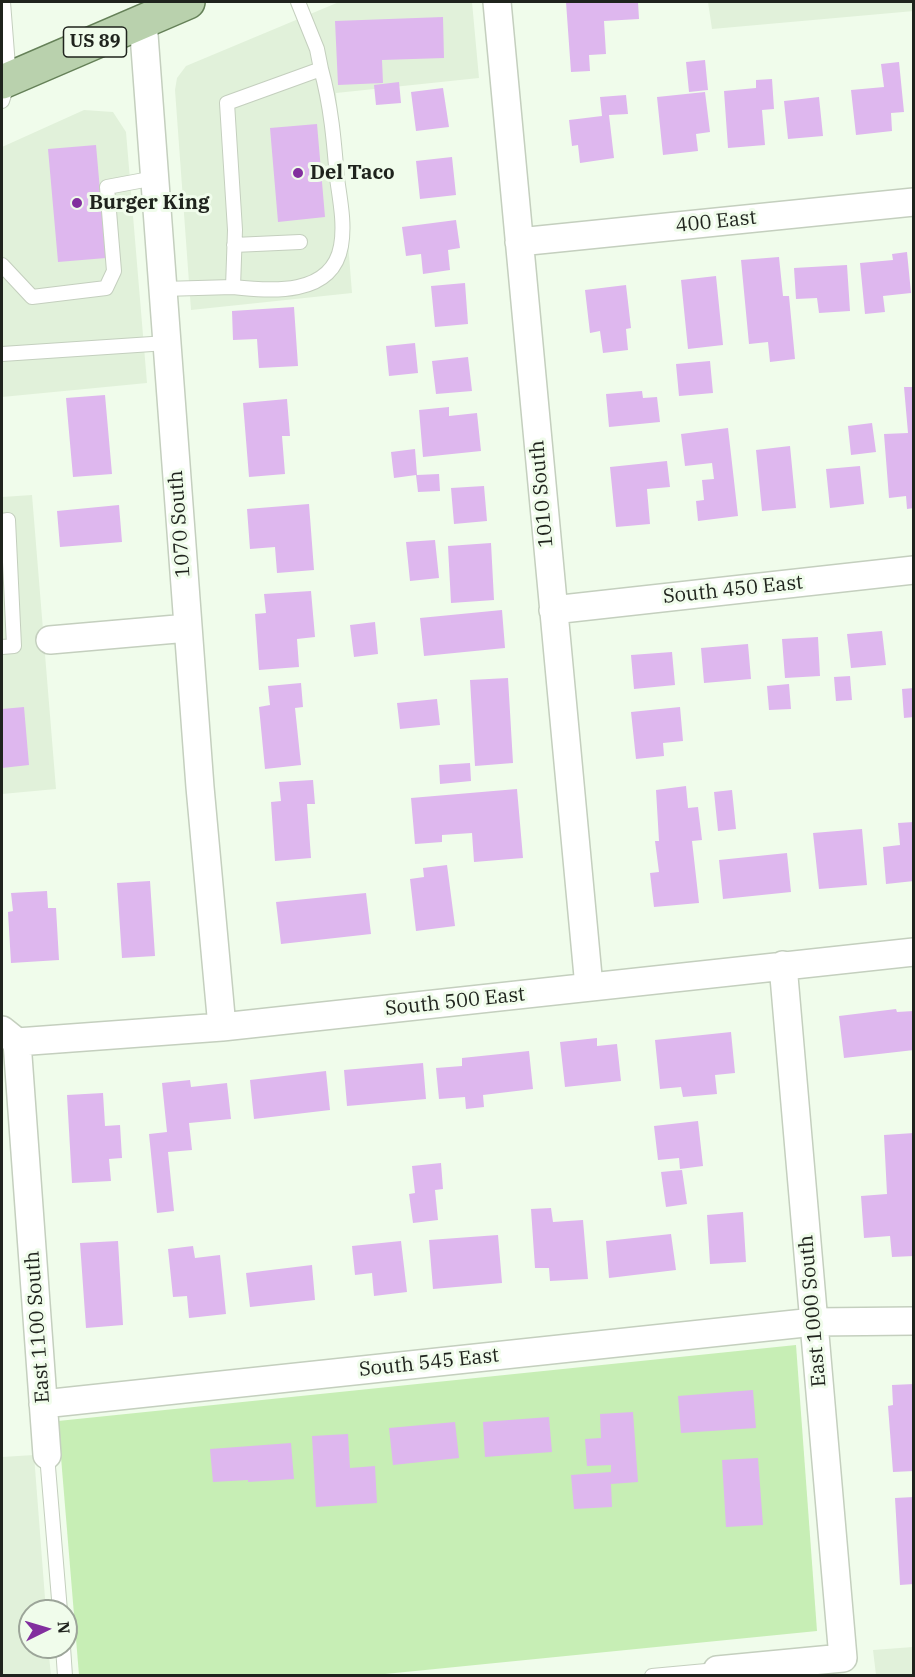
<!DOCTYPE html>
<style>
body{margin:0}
#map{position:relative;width:915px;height:1677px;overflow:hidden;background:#f0fceb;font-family:"IBM Plex Serif",serif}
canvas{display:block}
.frame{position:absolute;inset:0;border:3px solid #1f231d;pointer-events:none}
.north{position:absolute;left:18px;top:1599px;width:60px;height:60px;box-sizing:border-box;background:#f0fceb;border:2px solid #9ca599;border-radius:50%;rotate:85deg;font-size:16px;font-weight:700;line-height:24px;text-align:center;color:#1f231d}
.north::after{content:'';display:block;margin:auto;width:21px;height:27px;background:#822f9e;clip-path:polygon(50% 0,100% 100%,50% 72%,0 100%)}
</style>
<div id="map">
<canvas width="915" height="1677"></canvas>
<div class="frame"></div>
<div class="north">N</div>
</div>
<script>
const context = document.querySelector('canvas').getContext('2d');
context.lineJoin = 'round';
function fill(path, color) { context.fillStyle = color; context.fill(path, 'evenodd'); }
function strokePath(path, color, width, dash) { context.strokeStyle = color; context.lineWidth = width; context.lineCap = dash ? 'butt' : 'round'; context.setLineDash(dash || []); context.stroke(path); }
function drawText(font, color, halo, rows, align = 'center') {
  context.font = font + ' "IBM Plex Serif",serif'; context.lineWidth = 6; context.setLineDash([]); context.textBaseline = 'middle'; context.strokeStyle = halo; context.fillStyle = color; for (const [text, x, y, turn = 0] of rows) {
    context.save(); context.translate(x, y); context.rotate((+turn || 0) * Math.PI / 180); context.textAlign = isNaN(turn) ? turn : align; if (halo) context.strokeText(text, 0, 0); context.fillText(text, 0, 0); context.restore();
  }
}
const built = new Path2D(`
 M339,2H472L479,78L336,93L352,293L191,310L175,90L177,78L186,66Z
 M708,2H913L914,11L712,29Z
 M84,110L113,112L126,132L147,383L2,397V147Z
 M32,495L56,789L2,794V497Z
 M34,1455L46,1611H30V1647H48L51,1675L2,1676V1457Z
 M913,1647V1675H876L873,1650Z`);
const green = new Path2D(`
 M796,1345L817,1631L375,1675H79L58,1421Z`);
const building = new Path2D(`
 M566,2H638L639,19L604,21L606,54L589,55L590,71L571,72Z
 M443,17L444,58L382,60L383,83L338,85L335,21Z
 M705,60L708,90L689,92L686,62Z
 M899,62L904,112L891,113L892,131L856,135L851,90L884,87L881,64Z
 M772,79L774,109L762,110L765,145L728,148L724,91L756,88V80Z
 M399,82L401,103L376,105L374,85Z
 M443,88L449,127L416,131L411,92Z
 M705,92L710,132L696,134L698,151L663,155L657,97Z
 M626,95L628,114L609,115L614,158L580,163L578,145L572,146L569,120L602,116L600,97Z
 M819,97L823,136L788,139L784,101Z
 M317,124L325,217L278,222L270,128Z
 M96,145L106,258L58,262L48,149Z
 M452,157L456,195L420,199L416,161Z
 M456,220L460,248L448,250L450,270L423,274L421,254L406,256L402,227Z
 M907,252L911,293L883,296L885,312L865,314L860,263L893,260L892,254Z
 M779,257L783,296H789L795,359L770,362L768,342L749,344L741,260Z
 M847,265L850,311L819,313L817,298L796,299L794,268Z
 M716,276L723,345L688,349L681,280Z
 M465,283L468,324L435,327L431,286Z
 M626,285L631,328L626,329L628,350L603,353L600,331L590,333L585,290Z
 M294,307L298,366L259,368L257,339L233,340L232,311Z
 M415,343L418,373L389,376L386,346Z
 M468,357L472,391L436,394L432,361Z
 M710,361L713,393L679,396L676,364Z
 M904,387H914V508L907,509L906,496L889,498L884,434L908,433Z
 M642,391L643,398L657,397L660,422L609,427L606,394Z
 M105,395L112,474L73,477L66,398Z
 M287,399L290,436H282L285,474L249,477L243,403Z
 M449,407V416L477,413L481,451L423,457L419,410Z
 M872,423L876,452L851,455L848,426Z
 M728,428L738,516L698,521L696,501L704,500L702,480L714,479L712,463L685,466L681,434Z
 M790,446L796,508L762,511L756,450Z
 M415,449L417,475L439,474L440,491L418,492L416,475L394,478L391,452Z
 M667,461L670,487L647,489L650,524L616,527L610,467Z
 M860,466L864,504L830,508L826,469Z
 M484,486L487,521L454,524L451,488Z
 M309,504L314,570L277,573L275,547L250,549L247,509Z
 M119,505L122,542L60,547L57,511Z
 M435,540L439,578L410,581L406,542Z
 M491,543L494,600L451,603L448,546Z
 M311,591L315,637L297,639L299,667L259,670L255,614L266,613L264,594Z
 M502,610L505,648L424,656L420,618Z
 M375,622L378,654L354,657L350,625Z
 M882,631L886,665L851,668L847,634Z
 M818,637L820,676L785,678L782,639Z
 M748,644L751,679L704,683L701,648Z
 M672,652L675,685L634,689L631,655Z
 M850,676L852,700L836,701L834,677Z
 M508,678L513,763L475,766L470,680Z
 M301,683L303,707L295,708L301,765L265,769L259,707L270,705L268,686Z
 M789,684L791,709L769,710L767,686Z
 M914,688V717L904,718L902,689Z
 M437,699L440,725L400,729L397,703Z
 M24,707L29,765L2,768V709Z
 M680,707L683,741L663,743L664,756L636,759L631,712Z
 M470,763L471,781L440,784L439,765Z
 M313,780L315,804H307L311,858L275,861L271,802L281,801L279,782Z
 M686,786L688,808L698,807L702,840L692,841L699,903L654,907L650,873L659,872L655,841H659L656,790Z
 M517,789L523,858L474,862L472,833L442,835V842L415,844L411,798Z
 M732,790L736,829L718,831L714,792Z
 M914,822V881L886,884L883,847L900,845L898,823Z
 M862,829L867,885L819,889L813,833Z
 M787,853L791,892L723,899L719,860Z
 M447,865L455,926L416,931L410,879L424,877L423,868Z
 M150,881L155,956L122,958L117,883Z
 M47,891L48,908H56L59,960L11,963L8,912L13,911L11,893Z
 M366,893L371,934L281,944L276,902Z
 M896,1009L897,1012L914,1011V1050L844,1058L839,1016Z
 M731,1032L735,1073L715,1075L717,1094L683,1097L681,1087L660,1089L655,1040Z
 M597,1038V1046L617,1044L621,1081L565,1087L560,1042Z
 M529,1051L533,1089L483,1095L484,1107L466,1109L465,1097L439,1099L436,1068L462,1066V1058Z
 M423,1063L426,1099L347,1106L344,1070Z
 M326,1071L330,1110L254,1119L250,1080Z
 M190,1080L191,1087L227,1083L231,1119L189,1123L192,1150L168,1152L174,1211L157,1213L149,1134L167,1132L162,1083Z
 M103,1093L105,1126L120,1125L122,1158L109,1159L111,1181L72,1183L67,1095Z
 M698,1121L703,1166L680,1169L679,1158L658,1160L654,1126Z
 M914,1133V1256L892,1257L890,1236L864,1238L861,1196L887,1194L884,1135Z
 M441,1163L443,1189L435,1190L438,1220L413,1223L409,1194L415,1193L412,1166Z
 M682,1170L687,1204L666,1207L661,1172Z
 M551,1208L553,1222L583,1220L588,1279L550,1281L549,1268H535L531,1209Z
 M743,1212L746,1262L710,1264L707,1215Z
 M671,1234L676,1270L609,1278L606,1241Z
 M498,1235L502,1283L433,1289L429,1240Z
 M118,1241L123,1325L86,1328L80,1243Z
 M401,1241L407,1292L374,1296L372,1273L355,1275L352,1246Z
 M193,1246L195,1258L220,1255L226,1314L189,1318L187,1296L173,1297L168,1249Z
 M312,1265L315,1300L250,1307L246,1273Z
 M914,1384V1471L893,1472L888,1406L893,1405L892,1385Z
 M753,1390L756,1428L681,1433L678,1396Z
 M633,1412L638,1482L611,1484L612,1507L574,1509L571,1475L611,1472V1465L587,1466L585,1439L601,1438L600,1414Z
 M549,1417L552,1452L485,1457L483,1422Z
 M455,1422L459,1458L393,1465L389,1428Z
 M348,1434L350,1468L375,1466L377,1503L316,1507L312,1436Z
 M291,1443L294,1479L248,1482V1480L213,1482L210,1449Z
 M758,1458L763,1525L726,1527L722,1460Z
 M914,1497V1584L900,1585L895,1498Z`);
const lane = new Path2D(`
 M2,101L9,79L3,2
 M234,245L300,242
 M2,265L32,297L106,288L114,271L107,187L155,178
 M233,287C270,291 332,297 341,246C345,224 340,200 337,178C334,141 331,105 321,69
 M163,289L233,287L235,230L227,103L321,69L317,49L298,2
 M2,354L167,343
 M2,521L8,520L14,646L2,647
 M47,1455L60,1611
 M63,1647L65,1676
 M652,1676L717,1670`);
const street = new Path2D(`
 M497,2L589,987
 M143,21L200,787L222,1027
 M519,242L914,202
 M553,610L914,570
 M50,640L188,628
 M2,1030L17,1042L222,1027L914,952
 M17,1042L47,1455
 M43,1404L814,1322L914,1321
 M717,1670L843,1658L783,965`);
const primary = new Path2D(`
 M2,82L188,2`);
const markers = [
 [298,173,6,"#822f9e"],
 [77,203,6,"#822f9e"]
];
const shields = [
 [95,42,63]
];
const shieldNames = [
 ["US 89",95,42]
];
const poiNames = [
 ["Del Taco",310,173],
 ["Burger King",89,203]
];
const streetNames = [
 ["400 East",716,222,-6],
 ["1010 South",542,494,-95],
 ["1070 South",180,524,-94],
 ["South 450 East",733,590,-6],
 ["South 500 East",455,1002,-6],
 ["East 1000 South",813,1311,-95],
 ["East 1100 South",38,1327,-94],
 ["South 545 East",429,1363,-6]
];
fill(built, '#e1f1da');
fill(green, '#c7eeb5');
fill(building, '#deb7ee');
strokePath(lane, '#c4cfbe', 16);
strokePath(street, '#c4cfbe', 30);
strokePath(primary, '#658158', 36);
strokePath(lane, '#fff', 14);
strokePath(street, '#fff', 27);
strokePath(primary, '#b9d1ad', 33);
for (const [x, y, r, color] of markers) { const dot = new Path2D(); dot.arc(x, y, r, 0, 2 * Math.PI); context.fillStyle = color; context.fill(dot); strokePath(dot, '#f0fceb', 2); }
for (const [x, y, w] of shields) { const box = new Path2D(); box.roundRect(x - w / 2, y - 15, w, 30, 4.5); context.fillStyle = '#f0fceb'; context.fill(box); strokePath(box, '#1f231d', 1.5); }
drawText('bold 18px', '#1f231d', null, shieldNames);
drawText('bold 20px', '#1f231d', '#f0fceb', poiNames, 'left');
drawText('20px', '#1f231d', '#f0fceb', streetNames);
</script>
